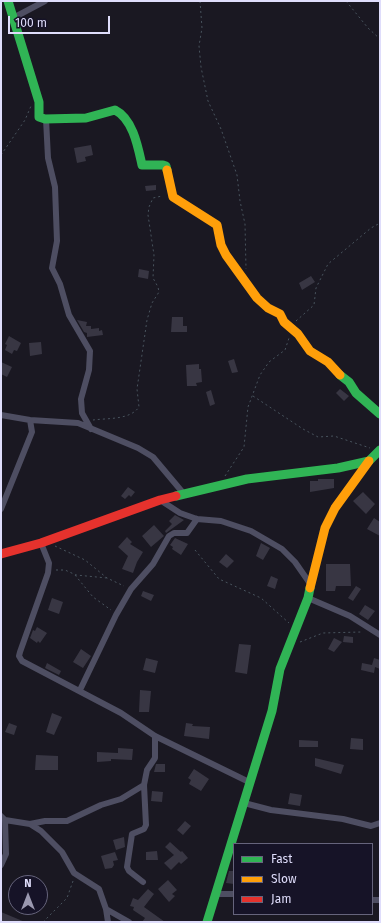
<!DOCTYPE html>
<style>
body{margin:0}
#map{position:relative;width:381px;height:923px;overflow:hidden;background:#1a1822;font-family:"Fira Sans",sans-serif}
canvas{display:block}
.frame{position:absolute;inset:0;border:2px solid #dfddfb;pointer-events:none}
.legend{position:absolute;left:233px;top:843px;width:140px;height:72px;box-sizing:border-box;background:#161327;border:1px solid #66647c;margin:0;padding:5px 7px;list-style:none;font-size:12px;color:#dfddfb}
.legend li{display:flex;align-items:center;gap:8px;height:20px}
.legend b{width:20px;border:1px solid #66647c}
.north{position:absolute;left:8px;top:875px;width:40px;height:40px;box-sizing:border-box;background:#161327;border:1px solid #66647c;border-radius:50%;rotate:0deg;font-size:11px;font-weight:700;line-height:16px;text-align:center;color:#dfddfb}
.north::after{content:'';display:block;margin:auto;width:14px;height:18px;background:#9a98af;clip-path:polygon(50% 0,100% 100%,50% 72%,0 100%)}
.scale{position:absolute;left:8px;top:16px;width:102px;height:18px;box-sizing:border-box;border:2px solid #dfddfb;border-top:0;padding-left:5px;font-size:12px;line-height:14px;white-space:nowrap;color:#dfddfb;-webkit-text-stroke:3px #161327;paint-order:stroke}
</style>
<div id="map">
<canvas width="381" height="923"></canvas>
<div class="frame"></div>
<ul class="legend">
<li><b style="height:5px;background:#30b455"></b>Fast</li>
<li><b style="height:5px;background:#ff9f0a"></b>Slow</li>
<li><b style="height:5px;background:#e5322d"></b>Jam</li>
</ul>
<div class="north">N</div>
<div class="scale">100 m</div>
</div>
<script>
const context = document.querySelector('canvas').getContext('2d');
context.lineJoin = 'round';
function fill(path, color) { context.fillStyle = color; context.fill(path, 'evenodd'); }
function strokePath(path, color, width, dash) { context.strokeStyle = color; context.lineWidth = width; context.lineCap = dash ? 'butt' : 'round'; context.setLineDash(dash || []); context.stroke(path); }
const building = new Path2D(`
 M91,145L93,155L85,157L86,161L77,163L74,148Z
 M156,185V190L146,191L145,186Z
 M139,269L149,271L148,279L138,277Z
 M311,276L315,282L302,290L299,283Z
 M172,317H183V326H187V332H171Z
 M77,320L87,322L86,326H91V329L99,328V331L102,330L103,335L87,337V333L84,332Z
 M9,336L21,343L17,351L14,350L12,354L5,350L7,345L5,344Z
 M41,342L42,354L30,356L29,343Z
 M234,359L238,372L232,373L228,361Z
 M1,362L12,367L7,377L1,374Z
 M199,364V369H201L202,382L196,383L197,386H187L186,365Z
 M340,389L349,396L344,401L336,393Z
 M211,390L215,404L210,406L206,392Z
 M318,479H334V488L310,492V481H318Z
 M128,487L135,492L131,497L129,495L125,499L121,496Z
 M363,492L375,504L366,514L353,501Z
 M175,515L184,520L166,533L165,531L172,524L169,521Z
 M374,518L380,522V536L367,529Z
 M154,525L164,536L151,547L142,536Z
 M127,537L132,542L130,544L143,552L137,562L133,573L122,569L128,556L118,547Z
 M175,538L188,544L181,555L172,549L173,547L170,545Z
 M261,543L270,548L263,560L256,556Z
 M226,554L234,561L227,568L219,562Z
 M326,564H350L351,586H336L335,591H326Z
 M271,576L278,579L275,589L267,586Z
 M356,586L361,589L353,601L348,598Z
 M143,591L154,595L151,601L141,596Z
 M52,598L63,602L59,614L48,610Z
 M365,605L375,611L368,620L359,614Z
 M37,627L47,633L40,643L38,641L37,643L30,638L33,630L35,631Z
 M344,636L353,637V643L343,642Z
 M334,638L342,642L334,652L328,649Z
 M239,644L251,645L247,674L235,672Z
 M81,649L91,656L83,668L73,662Z
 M146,658L158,661L155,673L143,670Z
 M374,658L380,660V669L375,667L374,673L361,670L362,663L372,665Z
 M47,663L61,671L59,675L45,668Z
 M140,690L151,691L149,712H139Z
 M52,713L62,717L54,735L46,732Z
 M9,723L17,726L14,735L5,732Z
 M186,723L193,724L192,726L210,727L209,739L184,736Z
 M351,738L363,739V750L350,749Z
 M299,740L318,741V747H299Z
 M118,748L133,749L132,760L111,759V761L97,762V752L118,753Z
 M36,755L58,756V770H35Z
 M315,758L344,765L341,774L315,766Z
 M156,764H165V772H154Z
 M194,769L209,779L201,791L189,784L191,780L188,778Z
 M152,791L163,792L162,802L151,801Z
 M290,793L302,795L300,806L288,804Z
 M185,821L191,826L183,835L177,830Z
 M124,837L125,847L116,850L113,840Z
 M170,842L181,852L182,851L188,858L181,864L179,862L171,870L164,863L174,855L165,847Z
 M157,851L158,860H146V852Z
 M115,852L118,860L113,861L114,865L112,868L105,869L101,856Z
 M229,871H234V884L226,883Z
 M168,880L177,890L172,894L175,896L169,902L158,889Z
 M148,889L154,894L144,907L165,922H142L145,918L133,910L134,907L130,906L133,898L138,900Z
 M1,912L25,922H1Z`);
const path = new Path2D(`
 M200,1L202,28L199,46L201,67L208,101L221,129L237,175L240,201L245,224L246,269
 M346,1L368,28L380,39
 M1,155L25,120L31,106
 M296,321L314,305L316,288L328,264L371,228L380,223
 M253,396L303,429L318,437L334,436L370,448
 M93,420C108,418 130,420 139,407L137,389L147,320L152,303L159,292L158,287L153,278L154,255L148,215L149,207L153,198L162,196
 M225,476L244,447L248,407L260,375L269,362L285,350L289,338
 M55,546L85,560L107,578L124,586
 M195,550L219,579L261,598L289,623
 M56,570H65L76,575L107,578
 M75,575L93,597L111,610
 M300,642L323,633L361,632
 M43,922L67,898L73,881`);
const street = new Path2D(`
 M13,18L45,1
 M46,119L48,158L55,187L57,241L52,268L60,284L69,315L90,351L89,370L81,399L82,413L91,429
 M1,415L30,420L78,423L138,448L153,457L184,494
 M160,500L180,513L197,519L221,521L251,531L282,549L295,562L311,585
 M1,509L32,432L30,420
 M41,543L49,563L48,573L20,652L19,656L22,661L121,713L155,736L249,782
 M308,598L350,616L380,635
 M80,690L116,615L131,589L153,564L169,536L174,533H187L197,519
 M244,803L271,810L343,819L371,826L380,823
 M1,816L5,820L30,824L41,831L62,852L74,873L99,889L106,909L129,922
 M30,824L45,821H67L101,805L121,799L144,785
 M1,865L6,854L5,820
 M143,882L129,871L127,867L132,834L144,829L146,825L144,785L147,770L155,758V736
 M217,894H234
 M372,900H380
 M106,909L108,922`);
const fast = new Path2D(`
 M8,1L39,102V117L45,119L86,118L115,110C133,119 138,147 142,165H163L166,166L167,170
 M340,375L349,382L356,393L380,414
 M176,496L247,479L338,468L369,461L380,450
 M207,922L272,711L280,669L308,598L310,588`);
const slow = new Path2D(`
 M167,170L173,197L217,225L221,245L226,255L257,298L268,308L280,314L284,322L298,334L310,351L328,362L340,375
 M310,588L325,528L335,508L369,461`);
const jam = new Path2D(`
 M1,554L41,543L160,500L176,496`);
fill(building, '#383643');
strokePath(path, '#49545e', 1, [2, 3]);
strokePath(street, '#4e4e62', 6);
strokePath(fast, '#30b455', 9);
strokePath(slow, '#ff9f0a', 9);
strokePath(jam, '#e5322d', 9);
</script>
